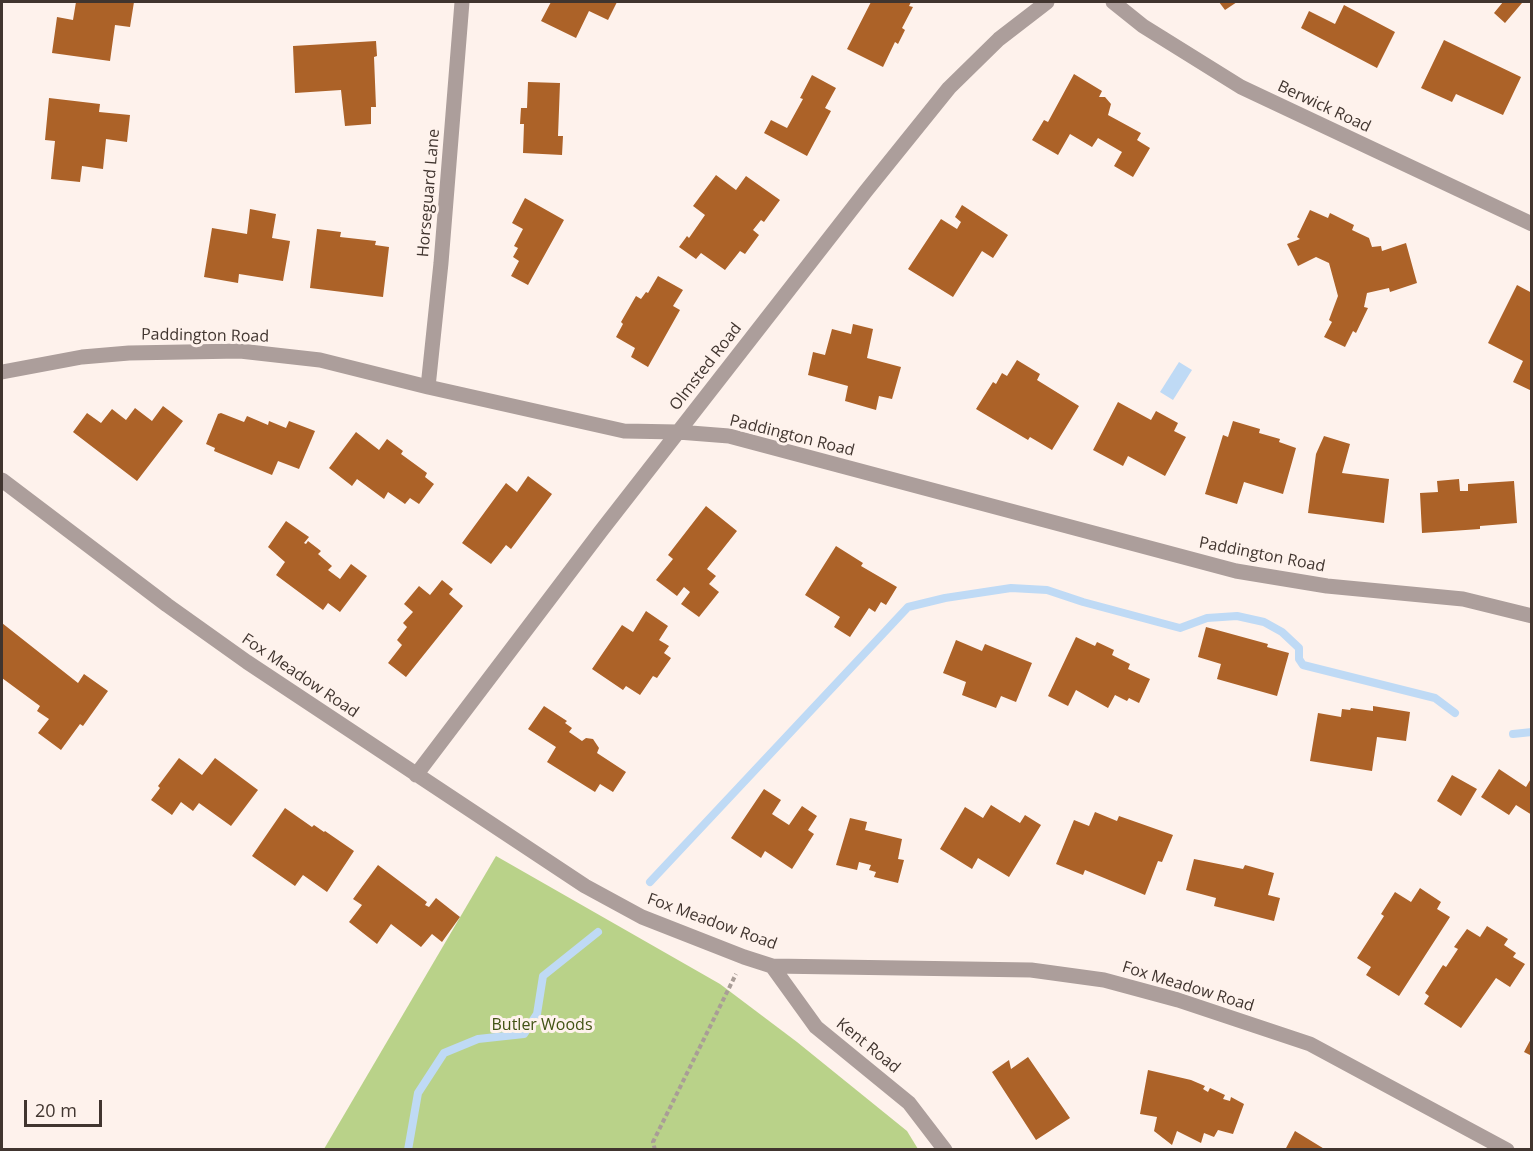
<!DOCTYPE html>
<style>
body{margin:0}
#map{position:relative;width:1533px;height:1151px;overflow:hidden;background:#fef2ec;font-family:"Open Sans",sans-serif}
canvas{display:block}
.frame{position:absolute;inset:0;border:3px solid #41352f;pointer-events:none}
.scale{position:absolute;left:24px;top:1100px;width:78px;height:27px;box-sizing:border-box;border:3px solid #41352f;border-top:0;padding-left:8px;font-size:18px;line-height:21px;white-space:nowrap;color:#41352f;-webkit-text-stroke:4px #fef2ec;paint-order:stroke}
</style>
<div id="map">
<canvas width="1533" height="1151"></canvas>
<div class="frame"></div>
<div class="scale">20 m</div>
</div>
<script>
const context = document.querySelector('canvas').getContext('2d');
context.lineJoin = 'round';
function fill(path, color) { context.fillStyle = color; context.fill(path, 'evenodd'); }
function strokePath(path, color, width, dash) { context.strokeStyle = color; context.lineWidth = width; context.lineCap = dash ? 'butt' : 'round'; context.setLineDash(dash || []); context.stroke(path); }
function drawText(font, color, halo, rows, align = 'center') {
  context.font = font + ' "Open Sans",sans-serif'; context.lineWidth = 6; context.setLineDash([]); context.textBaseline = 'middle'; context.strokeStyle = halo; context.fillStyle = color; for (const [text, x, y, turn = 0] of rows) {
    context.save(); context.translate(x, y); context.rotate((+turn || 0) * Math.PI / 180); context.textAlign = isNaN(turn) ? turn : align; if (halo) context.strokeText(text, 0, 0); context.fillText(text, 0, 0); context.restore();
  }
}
const green = new Path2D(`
 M496,856L720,984L797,1042L907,1131L918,1149H324Z`);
const water = new Path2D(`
 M1179,362L1192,370L1173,400L1160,392Z`);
const stream = new Path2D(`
 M1513,734L1532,732
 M650,882L908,607L945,598L1011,588L1047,590L1083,602L1180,628L1207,618L1237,616L1264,622L1282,632L1299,648V659L1303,665L1435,698L1455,713
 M408,1150L418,1093L444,1053L478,1039L524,1034L537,1014L543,976L598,932`);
const building = new Path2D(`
 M76,2H134L130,27L115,25L110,61L52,53L57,17L73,20Z
 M551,2H617L608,20L589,11L576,38L541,21Z
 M871,2H911L909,6L913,7L902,28L905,30L898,44L895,42L883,67L847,49Z
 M1219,2H1237L1225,10Z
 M1503,2H1519L1522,3L1505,23L1494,13Z
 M1344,5L1395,32L1377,68L1301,28L1309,11L1335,24Z
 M1444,40L1521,77L1503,115L1456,94L1452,102L1421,88Z
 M376,41L377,56L374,57L376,107H371V124L345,126L341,90L295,93L293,46Z
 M1074,74L1102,91L1099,97H1105L1111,104L1108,115L1141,133L1137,140L1150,148L1133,177L1114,166L1122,152L1098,138L1092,147L1070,134L1058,155L1032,140L1044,120L1048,122Z
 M812,75L836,88L825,108L831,111L807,156L764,133L771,120L787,128L803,99L800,98Z
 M528,82L560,83L558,136H563L562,155L523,153L524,124H520L521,108H527Z
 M49,98L100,104L99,112L130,115L127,142L106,139L103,169L82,166L80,182L51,179L55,141L45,140Z
 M716,175L736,190L746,176L780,200L764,222L761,220L753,230L759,235L745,254L740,251L725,270L701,253L696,259L679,247L687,236L689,238L705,215L693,206Z
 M525,198L564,220L528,285L511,276L519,261L513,257L518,248L514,246L523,229L512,223Z
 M962,205L1008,235L993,258L982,251L953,297L908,269L941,219L957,229L961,222L955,217Z
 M250,209L276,214L272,238L290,241L283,281L239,274L238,283L204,277L212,228L247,234Z
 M1310,210L1328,218L1330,213L1354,225L1352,230L1369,238L1372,247L1381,246L1382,251L1406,243L1417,283L1390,292L1389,288L1367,293L1364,307L1368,308L1356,333L1353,331L1345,347L1324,337L1332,322L1329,320L1338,296L1329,263L1316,257L1298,266L1287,244L1300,239L1297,237Z
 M317,229L341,232L340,237L376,241L375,245L389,247L383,297L310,288Z
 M658,276L683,290L673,306L680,310L648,367L631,357L635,348L616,337L623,324L621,322L636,296L641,299L646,292L648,293Z
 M1517,285L1532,293V391L1513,382L1523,361L1488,343Z
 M853,324L873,329L867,358L901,367L892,399L879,396L876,410L845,401L848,386L808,375L813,352L825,355L832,329L851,334Z
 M1017,360L1040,374L1037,380L1079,406L1052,450L1030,437L1028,440L976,409L993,382L996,384L1002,373L1007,376Z
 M1118,402L1151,420L1156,411L1178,423L1174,431L1186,437L1165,476L1128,456L1123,466L1093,450Z
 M163,406L183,421L137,481L73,432L87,413L101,423L112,409L126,420L135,408L152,421Z
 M221,413L244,422L247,416L268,425L269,421L286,428L289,421L315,431L299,469L278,461L272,475L214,451L215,448L206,444L218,414Z
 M1233,421L1260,429L1259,433L1280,439L1279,442L1296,448L1283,494L1244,482L1237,504L1205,494L1223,435L1228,437Z
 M356,432L379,450L387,439L403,451L401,454L427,473L425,477L434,484L419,504L410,498L405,504L388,492L384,499L357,479L352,486L329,468Z
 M1324,436L1350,444L1342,473L1389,479L1384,523L1308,513L1316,454Z
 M528,476L552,494L511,549L506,545L491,564L462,543L506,483L517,492Z
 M1459,479L1460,491H1468V484L1514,481L1517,523L1480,526V529L1422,533L1420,493L1438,492L1437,481Z
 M706,506L737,531L707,569L716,576L709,584L719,592L699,617L681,604L690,592L684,587L677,596L656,580L673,559L668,555Z
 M286,521L309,537L304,543L306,544L308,541L321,551L318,554L332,566L328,570L340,579L351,564L367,576L340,612L328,603L323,610L276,575L285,562L268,547Z
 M836,546L863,563L861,566L897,587L886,605L881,602L875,612L869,608L850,637L834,627L840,617L805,595Z
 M442,580L453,589L449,594L463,606L406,677L388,663L402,645L397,640L407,627L403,623L413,612L404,604L419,586L430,595Z
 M646,611L668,626L659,640L669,646L664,653L671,658L657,678L653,676L640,695L626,686L623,690L592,669L622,625L633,632Z
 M2,623L78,683L84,674L108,691L83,726L80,724L61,750L38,733L49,719L37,711L40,706L2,678Z
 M1206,627L1268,644L1267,647L1289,653L1277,696L1217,679L1221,664L1198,657Z
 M1076,637L1095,646L1097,642L1114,650L1112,655L1130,664L1128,669L1150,679L1139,703L1129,698L1127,701L1115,695L1108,708L1076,690L1068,706L1048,696Z
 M956,640L982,651L985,644L1032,663L1016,702L1001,696L996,708L962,695L966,682L943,673Z
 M544,706L567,721L565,723L572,728L569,732L582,741L586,738L593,739L599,748L597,753L626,772L613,792L600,784L595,792L547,762L556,747L528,729Z
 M1373,706L1410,712L1406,741L1377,737L1372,771L1310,761L1318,713L1341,717L1342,709L1350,710L1351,708L1373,711Z
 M179,758L202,775L215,758L258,790L231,826L199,803L193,811L181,802L172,815L151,800L160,788L158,786Z
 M1499,769L1526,787L1532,777V815L1516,805L1509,815L1481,797Z
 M1452,775L1477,789L1461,816L1437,801Z
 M764,789L781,800L772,814L789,825L802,806L817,816L808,830L814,834L792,869L765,851L761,858L731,838Z
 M991,805L1020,823L1025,815L1041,825L1009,877L978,858L972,869L940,849L965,807L983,818Z
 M285,808L312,827L314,825L324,832L325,831L354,851L327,892L303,875L295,886L252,856Z
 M1095,812L1117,821L1119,816L1173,835L1162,862L1158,861L1145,895L1085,870L1083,875L1056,864L1074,820L1089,826Z
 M850,818L867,822L865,830L902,839L898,859L904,860L898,883L874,877L876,872L869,870L871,865L859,862L857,870L836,865Z
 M1194,859L1243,869L1245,865L1274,873L1268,895L1280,898L1274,921L1214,906L1216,898L1186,890Z
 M378,865L427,902L425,905L429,907L436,898L460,917L442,942L432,934L421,947L391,924L377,944L349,922L362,905L353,899Z
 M1420,888L1441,902L1437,909L1450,917L1399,996L1366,975L1371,967L1357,958L1384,916L1381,914L1395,892L1411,902Z
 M1487,926L1508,939L1504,945L1516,953L1513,957L1525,964L1510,987L1496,978L1461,1028L1424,1004L1429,996L1425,993L1443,965L1446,967L1458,949L1454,947L1467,929L1480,937Z
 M1532,1037V1056L1524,1052Z
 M1028,1057L1070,1118L1036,1140L992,1072L1009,1060L1011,1069Z
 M1148,1070L1191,1080L1205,1086L1203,1089L1208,1092L1210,1088L1225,1095L1223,1099L1230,1101L1231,1097L1244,1104L1233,1134L1218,1130L1214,1137L1204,1133L1201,1143L1177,1131L1172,1145L1154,1131L1157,1117L1140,1114Z
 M1295,1131L1326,1150H1285Z`);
const path = new Path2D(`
 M655,1150L653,1142L736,974`);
const minor = new Path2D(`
 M1113,2L1143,26L1241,87L1532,224
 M2,372L82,357L129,353L240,351L320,360L428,387L624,431L678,432L729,436L1236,571L1327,586L1463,599L1532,616
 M428,387L441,263L462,2
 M2,480L167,605L247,662L585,886L642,917L744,957L772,966L1031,970L1104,980L1178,1000L1310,1044L1507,1150
 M416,775L601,531L866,191L949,88L999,39L1047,2
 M772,966L816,1027L909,1103L945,1150`);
const streetNames = [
 ["Berwick Road",1324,107,25],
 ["Horseguard Lane",429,193,-85],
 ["Paddington Road",205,336,1],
 ["Olmsted Road",706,367,-52],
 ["Paddington Road",792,436,14],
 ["Paddington Road",1262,555,11],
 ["Fox Meadow Road",300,676,34],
 ["Fox Meadow Road",712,922,20],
 ["Fox Meadow Road",1188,987,17],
 ["Kent Road",868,1046,39]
];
const parkNames = [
 ["Butler Woods",542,1025]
];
fill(green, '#b9d289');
fill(water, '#bfdaf5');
strokePath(stream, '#bfdaf5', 8);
fill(building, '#ac6228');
strokePath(path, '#a99d97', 4, [4.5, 3]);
strokePath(minor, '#ac9e9b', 15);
drawText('16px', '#41352f', '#fef2ec', streetNames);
drawText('16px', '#415213', '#fef2ec', parkNames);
</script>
